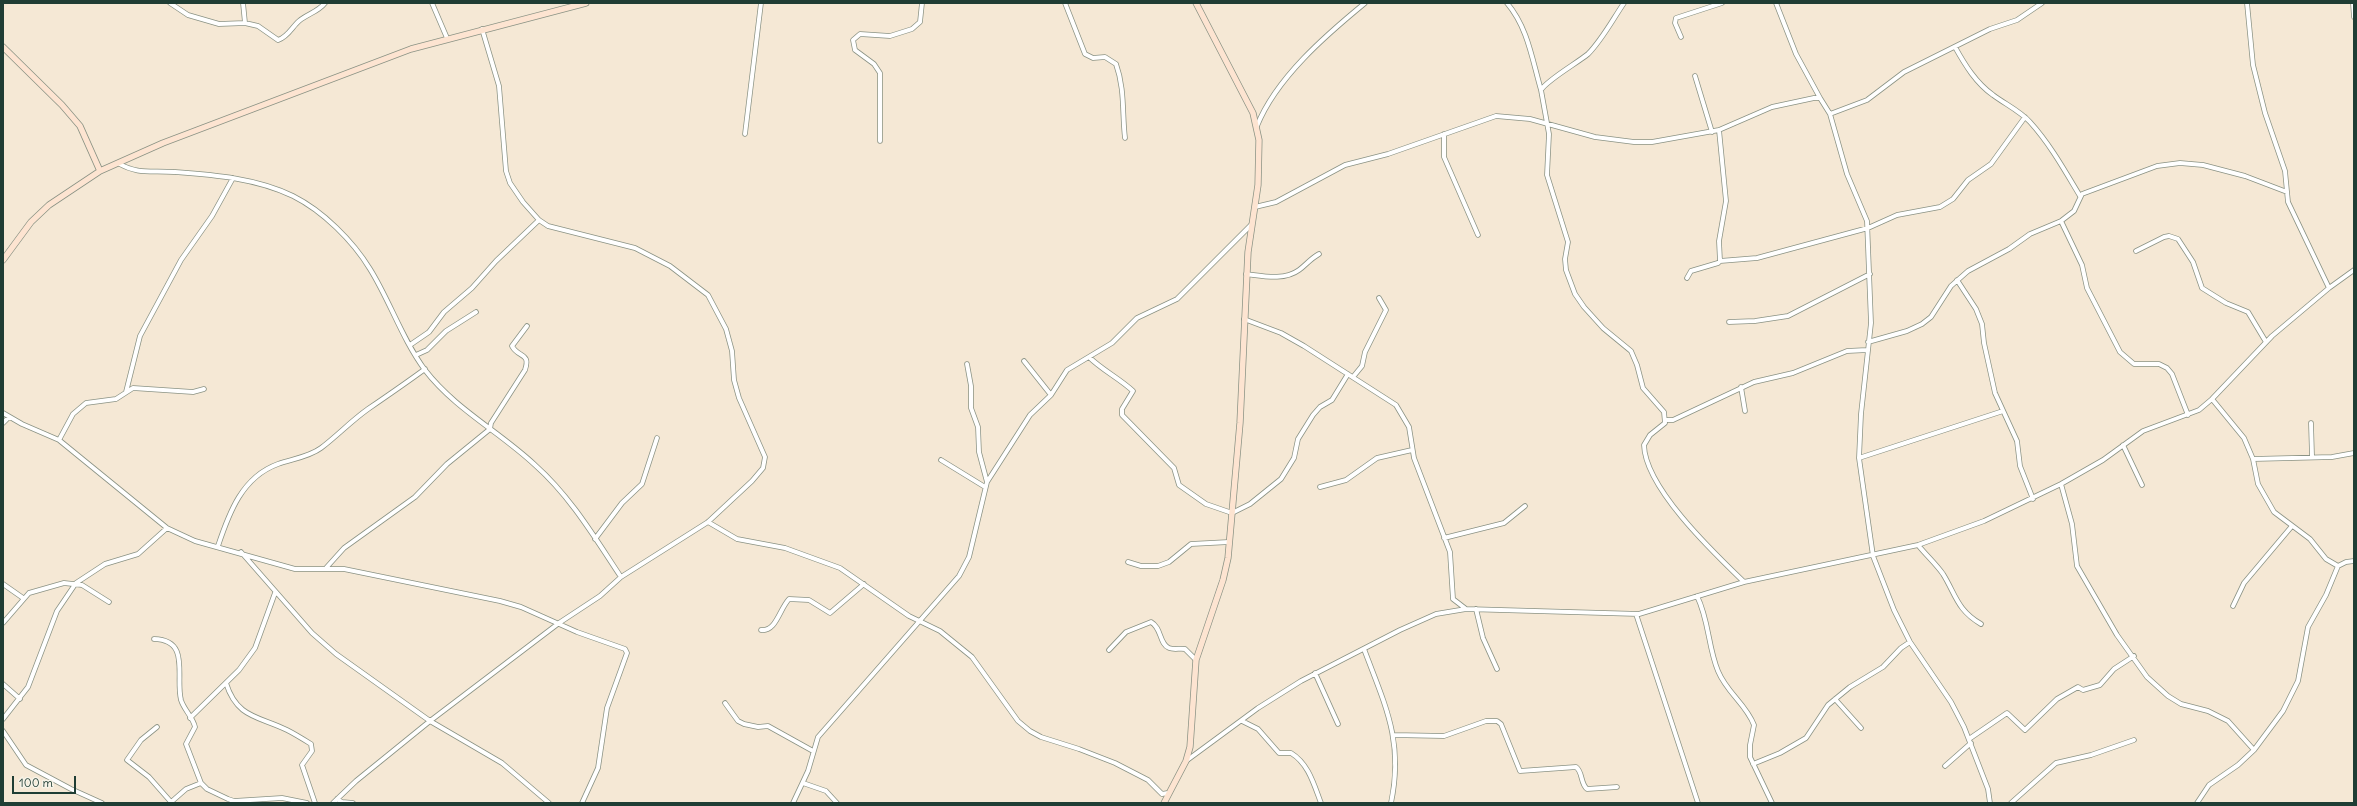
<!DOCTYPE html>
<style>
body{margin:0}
#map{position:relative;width:2357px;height:806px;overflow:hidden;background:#f5e8d5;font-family:Delius,sans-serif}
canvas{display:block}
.frame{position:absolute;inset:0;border:4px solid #1f3d34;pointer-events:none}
.scale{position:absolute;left:12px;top:776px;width:64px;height:18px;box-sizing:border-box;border:2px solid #1f3d34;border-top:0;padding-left:5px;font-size:12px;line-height:14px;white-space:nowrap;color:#1f3d34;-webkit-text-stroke:3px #f7f3e8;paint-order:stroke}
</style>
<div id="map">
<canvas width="2357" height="806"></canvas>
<div class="frame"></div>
<div class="scale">100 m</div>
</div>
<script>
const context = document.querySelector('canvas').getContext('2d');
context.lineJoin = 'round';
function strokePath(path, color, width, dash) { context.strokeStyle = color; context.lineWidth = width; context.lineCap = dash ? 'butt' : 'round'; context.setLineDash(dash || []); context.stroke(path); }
const street = new Path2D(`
 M170,3L188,15L219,24L245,23L258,26L278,40C288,37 292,27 299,21C307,14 318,12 325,3
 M243,3L245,23
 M432,3L447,38
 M1065,3L1085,54L1093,58L1105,57L1116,64C1125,89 1122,113 1125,138
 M1507,3C1528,28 1532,59 1541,90
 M1624,3C1613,19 1602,40 1588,54C1577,63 1547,80 1541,90L1549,134L1547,175L1568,242L1565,259L1566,270L1575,294L1584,307L1603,328L1631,351L1637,365L1643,388L1664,412L1665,423L1650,435L1644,445C1645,488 1715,554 1744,582
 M1776,3L1796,54L1820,98
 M2247,3L2253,65L2265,113L2285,171L2288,202L2329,288
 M2353,3L2354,17
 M1681,37L1675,23L1676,18L1722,3
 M1955,47C1965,65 1976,83 1993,95C2005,104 2020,111 2030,122C2050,144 2065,171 2080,196
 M1695,76L1712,132
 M1830,114L1847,174L1867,221L1871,323L1861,414L1859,458L1873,556L1894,610L1910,642L1951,702L1964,727L1988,789L1990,803
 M1257,126C1276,78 1326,35 1365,3
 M745,134L761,3
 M1444,134V157L1478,235
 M880,141V73L874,64L855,50L853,40L860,34L890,36L912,29L920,22L922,3
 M118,163C138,175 152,170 174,172C214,175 256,178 293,196C323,211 353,241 370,269C390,301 402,339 425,370C455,409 500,432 535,465C571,497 595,538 621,577
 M1255,207L1276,202L1345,165L1388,154L1496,116L1530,119L1595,137L1634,142H1652L1719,130L1772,107L1814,98H1820L1830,114L1867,100L1904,72L1990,29L2017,20L2042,3
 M2061,221L2082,265L2087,288L2120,352L2134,364H2159L2167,368L2172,374L2188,415
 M2136,251L2164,237L2169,236L2178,239L2193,262L2202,288L2226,303L2248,312L2266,342
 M1720,261L1757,258L1868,228L1897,215L1940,207L1953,199L1968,180L1991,164L2025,117
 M1246,274C1263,276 1284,281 1299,270C1306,265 1310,259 1319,254
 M1687,278L1691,271L1718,263L1720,261L1719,241L1726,201L1719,130
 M1957,280L1976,309L1982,324L1984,343L1995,393L2017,441L2020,466L2033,499
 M1244,319L1281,333L1304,346L1396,405L1409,427L1414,458L1450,552L1453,599L1466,609
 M1729,322L1755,321L1788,316L1870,274
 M1868,342L1907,331L1922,324L1931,317L1951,286L1968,271L2009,249L2030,234L2061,221L2074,211L2082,194L2157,166L2180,163L2203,165L2245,176L2287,192
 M410,345L429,332L444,312L472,288L496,261L539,220
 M416,355L427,350L446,331L476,312
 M1089,357C1102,370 1119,378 1133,391L1122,409V415L1174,468L1179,485L1206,504L1232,513L1250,504L1281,479L1294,458L1298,439L1313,415L1320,407L1332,400L1348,374
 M1024,361L1051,395
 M967,364L971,386V408L978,427L979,452L987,482
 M1353,377L1362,366L1365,352L1386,310L1379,298
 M1741,387L1745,411
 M126,392L140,336L181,260L212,216L233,178
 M2212,399L2244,438L2253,459L2258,484L2274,512L2310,539L2326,559L2338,566
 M3,413L22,424L59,440L167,528L195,541L295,569H344L500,601L521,607L577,632L625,649L627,653L607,708L598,768L582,803
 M1666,420H1673L1754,382L1793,373L1847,351L1867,350
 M3,423L9,417
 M2311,423L2312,456
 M59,440L73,414L86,403L116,399L133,388L193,392L204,389
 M2123,445L2142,485
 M1859,458L2003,411
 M2253,459L2332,457L2354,453
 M941,460L985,487
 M2061,484L2072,524L2077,566L2117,635L2147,677L2168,696L2181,704L2208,711L2228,721L2254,750
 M1320,487L1346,480L1377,458L1412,450
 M708,522L737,539L785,548L840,568L909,616L940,631L972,657L1018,721L1030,731L1041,737L1079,749L1115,763L1148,780L1162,794L1168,793
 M1444,538L1504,523L1525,506
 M595,539L622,503L642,484L657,438
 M1918,545C1926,555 1936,564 1943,574C1956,595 1957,610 1981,624
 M218,546C229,513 242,477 278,464C292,459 309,457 321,448C337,436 351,421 368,409C387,396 406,383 425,369
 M241,552L312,633L336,654L430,721L502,763L549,803
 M1128,562L1141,566H1158L1169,562L1191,544L1229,542
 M326,568L344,548L415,497L447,464L490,429L491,423L525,370C531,352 518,358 512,346L527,326
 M3,584L23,598
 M1697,596C1709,620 1708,647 1718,671C1727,693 1746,704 1754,725L1750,745V757L1772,803
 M2233,606L2244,583L2292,526
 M1476,609L1483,638L1497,669
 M1636,614L1698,803
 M3,623L29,593L64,583L82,585L109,602
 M761,630C776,632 779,610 789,599L809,600L830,613L864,584
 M154,639C191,640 175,676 181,700C184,710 193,717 195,727L186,744L201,783L207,789L228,799L234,801L282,798L307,803
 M1364,649C1385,705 1404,741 1391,803
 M1109,650L1126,632L1151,622C1162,628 1159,644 1169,648C1174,650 1180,648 1185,649L1196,660
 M1315,673L1338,724
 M226,683C237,718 258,716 287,730C295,734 303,739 311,744L312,751L302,765L315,803
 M3,684L20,699
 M1835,699L1861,728
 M725,703L738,721L744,724L758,727L768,726L813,751
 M190,718L239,670L255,648L275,593
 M3,719L28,687L57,611L76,583L105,564L138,554L167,528
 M1242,721L1258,729L1279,753H1291C1309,764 1314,785 1321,803
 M157,727L141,740L127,760L149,777L171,802
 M3,731L26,765L71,789L102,803
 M1394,735L1444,736L1486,721H1497L1501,724L1520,771L1576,767C1583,772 1580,783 1587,789L1617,787
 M1969,739L2007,713L2025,730L2057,699L2078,687L2083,690L2100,685L2114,669L2134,656
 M1186,761L1258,708L1301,681L1400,630L1436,614L1466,609L1639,614L1744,582L1918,545L1984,521L2061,484L2103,460L2143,431L2199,410L2212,399L2272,336L2329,288L2354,270
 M1753,764L1780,753L1806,738L1828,705L1850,687L1883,667L1901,648L1910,642
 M1945,766L1971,743
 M803,783L826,791L837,803
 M337,799L342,802L353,803
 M170,803L186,789L201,783
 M333,803L356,781L430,721L559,623L600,596L621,577L708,522L752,481L763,468L765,457L739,398L734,380L732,351L726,329L708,295L670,266L635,248L548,226L539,220L523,202L510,183L506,171L499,86L482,29
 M793,803L808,771L818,737L959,576L969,557L987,482L1030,415L1051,395L1067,370L1112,343L1137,318L1177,299L1251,225
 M2011,803L2056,763L2091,755L2134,740
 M2197,803L2209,785L2238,765L2254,750L2283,711L2298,681L2308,627L2326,595L2338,566L2346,562L2354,561`);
const secondary = new Path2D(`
 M3,47L62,105L80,126L100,171
 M3,260L31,222L49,205L100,171L163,143L411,49L586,3
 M1164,803L1186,761L1190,747L1196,660L1223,580L1228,558L1240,423L1248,252L1258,185L1259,140L1253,113L1196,3`);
strokePath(street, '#8a9284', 5.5);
strokePath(secondary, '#8a9284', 7);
strokePath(street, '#fff', 4);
strokePath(secondary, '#fde4d1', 5.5);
</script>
